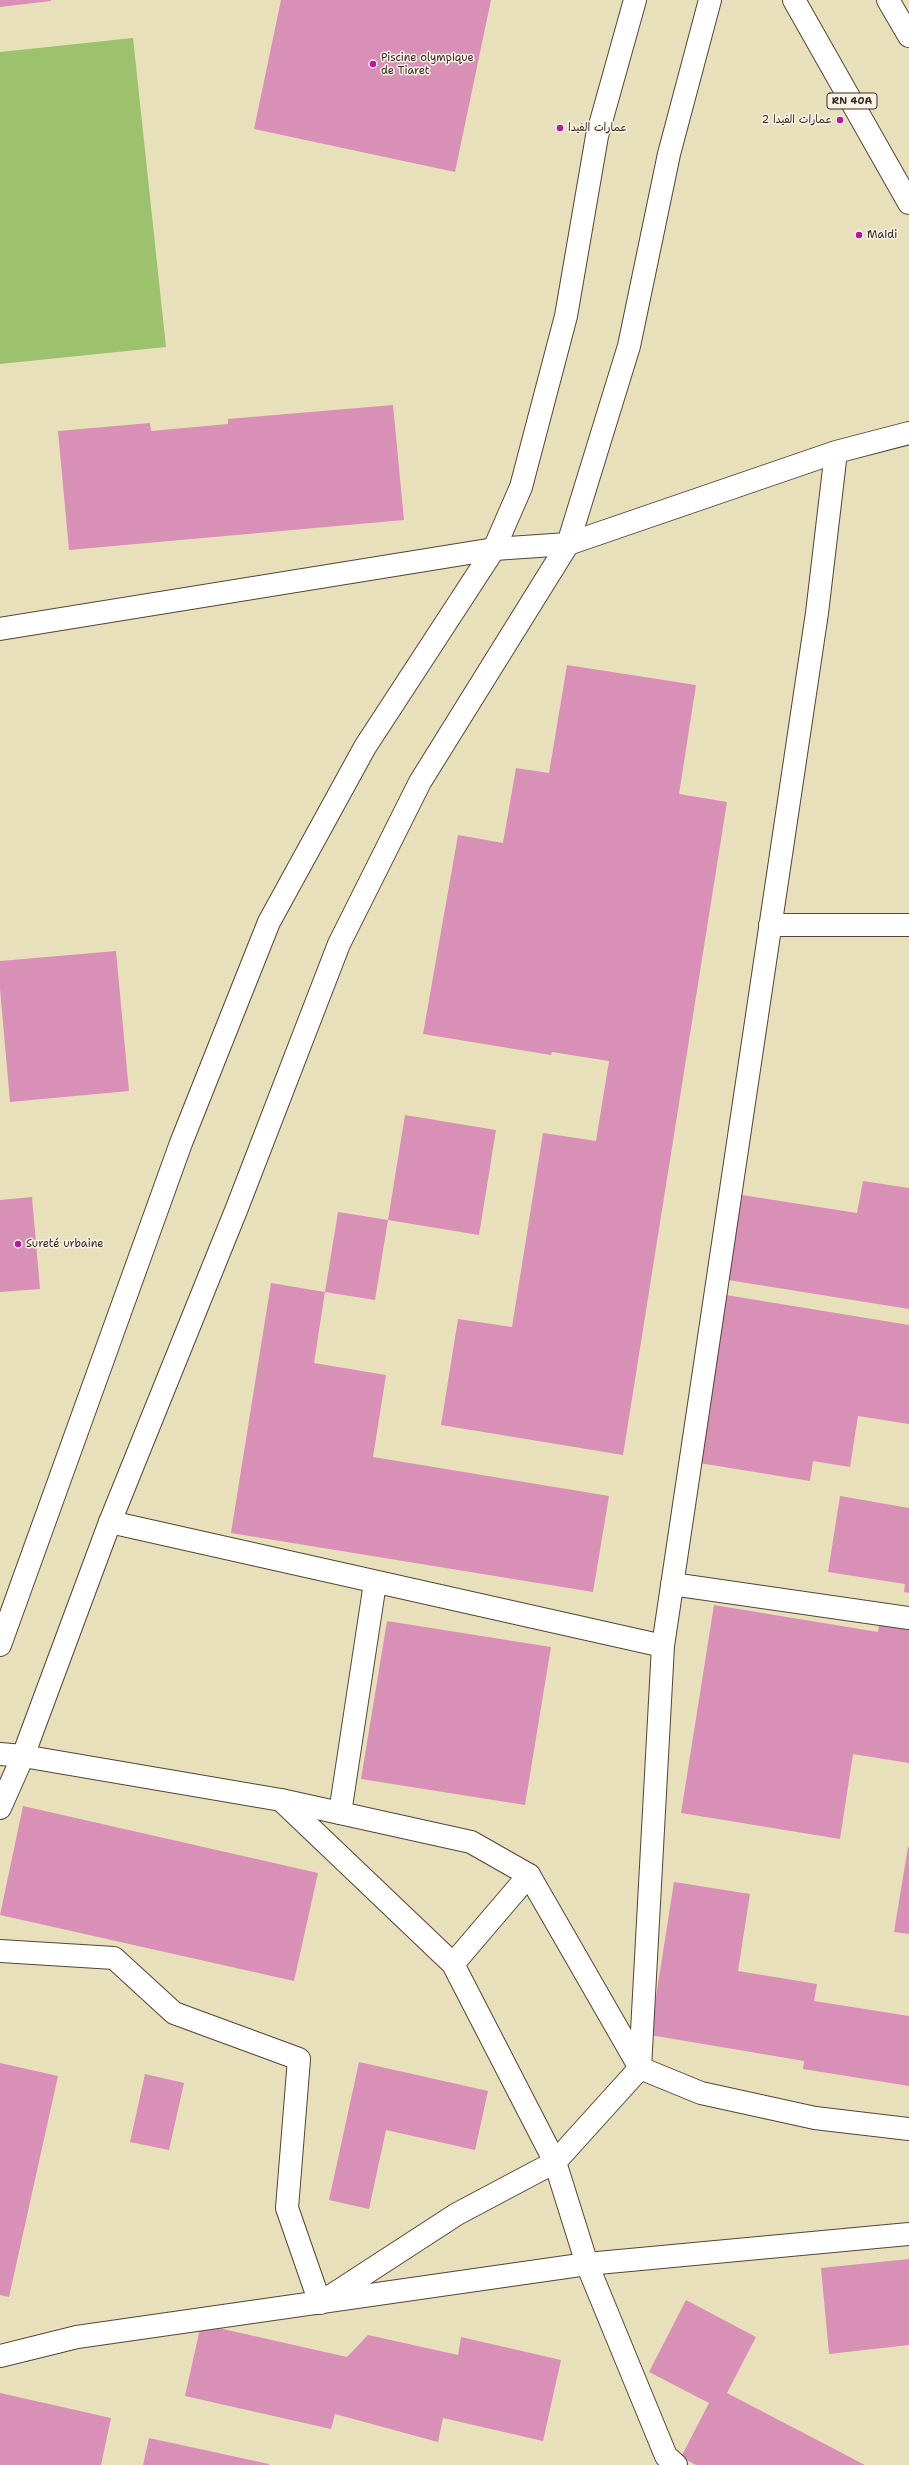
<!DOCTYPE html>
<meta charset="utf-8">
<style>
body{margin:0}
canvas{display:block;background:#e8dfbb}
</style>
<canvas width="909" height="2465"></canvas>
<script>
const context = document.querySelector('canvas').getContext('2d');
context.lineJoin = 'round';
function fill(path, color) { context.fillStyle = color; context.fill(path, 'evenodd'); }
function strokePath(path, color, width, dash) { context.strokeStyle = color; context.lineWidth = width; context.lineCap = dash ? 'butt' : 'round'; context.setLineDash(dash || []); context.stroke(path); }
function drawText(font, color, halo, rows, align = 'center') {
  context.font = font + ' "Shantell Sans","Playpen Sans Arabic",sans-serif'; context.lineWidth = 3; context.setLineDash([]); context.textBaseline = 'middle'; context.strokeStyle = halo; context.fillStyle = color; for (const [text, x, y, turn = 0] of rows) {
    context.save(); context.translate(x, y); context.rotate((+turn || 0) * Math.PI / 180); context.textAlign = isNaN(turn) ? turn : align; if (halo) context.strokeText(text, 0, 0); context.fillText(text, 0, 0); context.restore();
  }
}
const green = new Path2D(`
 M133,38L166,347L0,364V52Z`);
const building = new Path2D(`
 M0,0H51V1L0,7Z
 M281,0H491L455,172L254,129Z
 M393,405L404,520L69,550L58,431L150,423L151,431L228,424V419Z
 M567,665L696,685L679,794L727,802L623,1455L441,1425L458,1319L512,1327L543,1133L596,1141L609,1061L552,1052L551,1055L423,1034L458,835L503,843L516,768L549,773Z
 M116,951L129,1091L10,1102L0,989V961Z
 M405,1115L496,1130L479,1235L388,1220Z
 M863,1181L909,1188V1309L728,1280L742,1195L857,1213Z
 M32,1197L40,1289L0,1292V1200Z
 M338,1212L388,1220L375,1300L325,1292Z
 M271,1283L325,1292L314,1363L386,1375L373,1457L609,1496L593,1592L231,1533Z
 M720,1294L909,1325V1424L858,1416L850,1467L813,1461L810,1481L693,1462Z
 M840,1496L909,1508V1593L904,1592L905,1584L828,1572Z
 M714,1605L878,1632L879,1625L909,1630V1763L853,1754L840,1839L681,1813Z
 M387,1621L551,1647L525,1805L361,1779Z
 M23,1806L318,1873L294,1981L0,1915Z
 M908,1847H909V1934L894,1932Z
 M674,1882L750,1894L738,1971L817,1984L814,2001L909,2016V2086L803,2069L804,2061L650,2035Z
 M359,2062L488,2091L475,2150L386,2130L369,2209L329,2200Z
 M0,2063L58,2076L9,2297L0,2295Z
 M145,2074L184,2083L169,2150L130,2142Z
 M909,2259V2345L829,2354L821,2268Z
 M686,2300L756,2337L727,2393L865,2465H696L681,2457L709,2403L649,2372Z
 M201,2324L347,2357L368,2335L458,2355L461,2337L561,2360L543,2441L443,2418L438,2442L335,2414L331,2429L185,2396Z
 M0,2393L111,2418L101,2465H0Z
 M149,2438L269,2464V2465H143Z`);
const minor = new Path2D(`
 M0,629L494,549L568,544L836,452L909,433
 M770,925H909
 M110,1522L663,1646
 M672,1584L909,1618
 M281,1800L453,1964L555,2162L587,2264L666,2456L676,2465
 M340,1813L375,1583
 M0,1951L114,1958L174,2013L299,2059L287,2208L320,2303L457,2214L555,2162L640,2068L663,1646L817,613L836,452
 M453,1964L529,1875`);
const tertiary = new Path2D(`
 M0,1754L23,1756L281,1800L471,1842L529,1875L640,2068L701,2093L815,2118L909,2129
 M0,2356L77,2337L587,2264L909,2234`);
const secondary = new Path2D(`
 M0,1645L181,1143L269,922L365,747L494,549L521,487L566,316L597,136L635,0
 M0,1808L23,1756L110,1522L237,1208L339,944L420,782L568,544L629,346L669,154L710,0`);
const primary = new Path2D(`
 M794,0L909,203
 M888,0L909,36`);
const markers = [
 [373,64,4,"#b5179e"],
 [840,120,4,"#b5179e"],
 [560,128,4,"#b5179e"],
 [859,235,4,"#b5179e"],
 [18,1244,4,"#b5179e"]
];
const shields = [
 [852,101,50]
];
const shieldNames = [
 ["RN 40A",852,101]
];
const poiNames = [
 ["Piscine olympique",381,58],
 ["de Tiaret",381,71],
 ["عمارات الفيدا 2",832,120,"right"],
 ["عمارات الفيدا",568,128],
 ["Maidi",867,235],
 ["Sureté urbaine",26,1244]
];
fill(green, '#9dc26d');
fill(building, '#d990b7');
strokePath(minor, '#554536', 24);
strokePath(tertiary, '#554536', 24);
strokePath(secondary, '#554536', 24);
strokePath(primary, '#554536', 24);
strokePath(minor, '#fff', 22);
strokePath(tertiary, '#fff', 22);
strokePath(secondary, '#fff', 22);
strokePath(primary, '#fff', 22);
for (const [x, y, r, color] of markers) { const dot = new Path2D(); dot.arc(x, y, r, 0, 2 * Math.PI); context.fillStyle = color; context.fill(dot); strokePath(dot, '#f7f3e8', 1.5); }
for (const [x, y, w] of shields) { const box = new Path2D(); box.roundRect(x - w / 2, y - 8, w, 16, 3); context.fillStyle = '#f7f3e8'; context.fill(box); strokePath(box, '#3b2a1e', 1); }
drawText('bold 10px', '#3b2a1e', null, shieldNames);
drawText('11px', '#3b2a1e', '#f7f3e8', poiNames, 'left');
</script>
